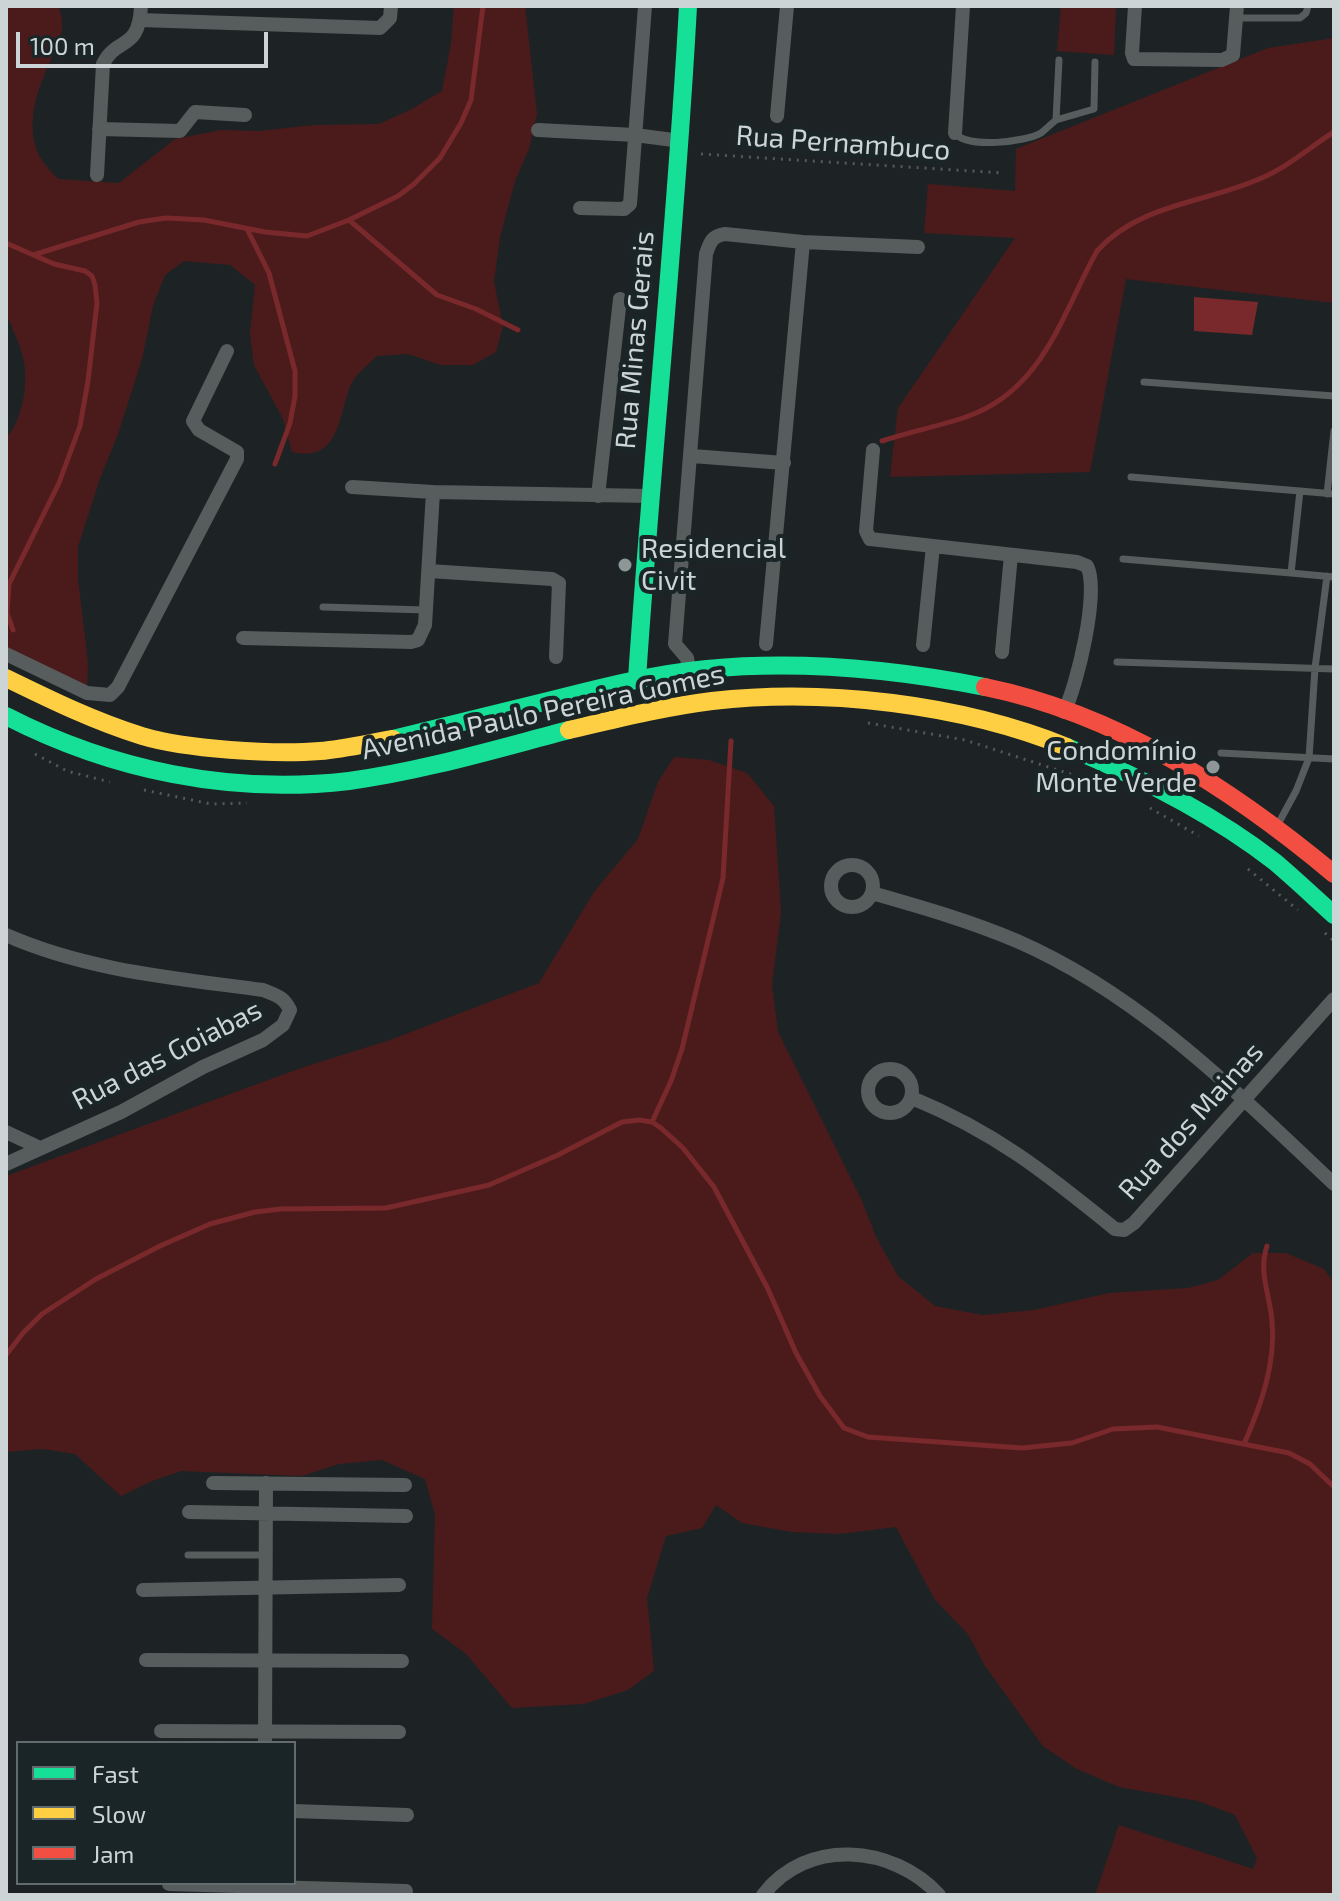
<!DOCTYPE html>
<meta charset="utf-8">
<style>
body{margin:0}
#map{position:relative;width:1340px;height:1901px;overflow:hidden;background:#1d2324;font-family:"Exo 2",sans-serif}
canvas{display:block}
.frame{position:absolute;inset:0;border:8px solid #cdd4d5;pointer-events:none}
.legend{position:absolute;left:16px;top:1741px;width:280px;height:144px;box-sizing:border-box;background:#1a2527;border:2px solid #626b6d;margin:0;padding:10px 14px;list-style:none;font-size:24px;color:#cdd4d5}
.legend li{display:flex;align-items:center;gap:16px;height:40px}
.legend b{width:40px;border:2px solid #626b6d}
.scale{position:absolute;left:16px;top:32px;width:252px;height:36px;box-sizing:border-box;border:4px solid #cdd4d5;border-top:0;padding-left:10px;font-size:24px;line-height:28px;white-space:nowrap;color:#cdd4d5;-webkit-text-stroke:6px #1a2527;paint-order:stroke}
</style>
<div id="map">
<canvas width="1340" height="1901"></canvas>
<div class="frame"></div>
<ul class="legend">
<li><b style="height:10px;background:#16e098"></b>Fast</li>
<li><b style="height:10px;background:#ffcf43"></b>Slow</li>
<li><b style="height:10px;background:#f24e42"></b>Jam</li>
</ul>
<div class="scale">100 m</div>
</div>
<script>
const context = document.querySelector('canvas').getContext('2d');
context.lineJoin = 'round';
function fill(path, color) { context.fillStyle = color; context.fill(path, 'evenodd'); }
function strokePath(path, color, width, dash) { context.strokeStyle = color; context.lineWidth = width; context.lineCap = dash ? 'butt' : 'round'; context.setLineDash(dash || []); context.stroke(path); }
function drawText(font, color, halo, rows, align = 'center') {
  context.font = font + ' "Exo 2",sans-serif'; context.lineWidth = 8; context.setLineDash([]); context.textBaseline = 'middle'; context.strokeStyle = halo; context.fillStyle = color; for (const [text, x, y, turn = 0] of rows) {
    context.save(); context.translate(x, y); context.rotate((+turn || 0) * Math.PI / 180); context.textAlign = isNaN(turn) ? turn : align; if (halo) context.strokeText(text, 0, 0); context.fillText(text, 0, 0); context.restore();
  }
}
const green = new Path2D(`
 M6,6H58C70,35 53,51 44,76C33,101 26,136 42,160C46,167 53,173 58,179L119,183L175,139L221,130L259,131L314,125L379,124L410,110L442,91L451,44L454,6H525L537,114L529,149L515,181L500,237L494,282L503,326L496,352L473,365H441L408,354L377,356C369,364 356,374 351,384C338,416 340,463 292,452L283,419L254,365L250,333L255,285L230,265L184,261L165,275L153,306L142,359L118,434L99,481L78,547V579L88,663L87,688L6,647V438C23,420 29,382 23,357C20,345 14,332 9,320L6,318Z
 M1061,6H1116L1114,55L1057,51Z
 M1334,38V303L1126,279L1090,472L890,477L898,408L1015,238L924,233L928,184L1015,191L1016,149L1268,48Z
 M674,757L709,760L747,773L774,806L781,912L772,985L778,1032L863,1203L876,1237L898,1276L935,1306L983,1315L1034,1310L1109,1293L1188,1288L1218,1280L1253,1253H1286L1324,1269L1334,1283V1895H1095L1119,1825L1253,1869L1257,1858L1235,1815L1198,1801L1119,1787L1077,1769L1043,1746L985,1666L968,1634L935,1600L896,1527L839,1534L792,1532L742,1523L716,1505L702,1528L666,1536L647,1598L654,1671L628,1690L584,1704L512,1708L465,1653L432,1629L435,1515L425,1479L382,1460L339,1464L302,1476L181,1471L152,1481L121,1496L75,1454L43,1449L6,1452V1176L304,1067L390,1040L539,983L594,892L638,839L658,782Z`);
const water = new Path2D(`
 M1194,297L1258,302L1252,335L1194,331Z`);
const stream = new Path2D(`
 M349,220L437,295L476,309L518,330
 M247,229L269,273L295,371V396L290,423L275,464
 M6,243L54,264L85,271L92,276L95,285L97,303L88,381L80,426L59,483L9,584L7,613L13,630
 M33,255L139,222L166,218L204,220L265,232L307,236L349,220L398,196L414,184L440,158L461,123L471,100L483,6
 M882,441C910,432 939,426 966,417C1043,391 1062,314 1097,251C1141,202 1210,203 1266,176C1291,165 1311,146 1334,132
 M652,1122L671,1081L682,1049L723,878L731,741
 M6,1355L23,1333L42,1314L96,1279L160,1246L210,1224L255,1212L281,1209L386,1208L489,1185L558,1155L622,1122L639,1120L652,1122L661,1128L683,1148L714,1187L768,1289L796,1353L820,1396L844,1428L868,1437L1022,1448L1072,1443L1113,1429L1157,1427L1289,1453L1310,1464L1334,1487
 M1244,1444C1261,1405 1276,1364 1272,1321C1270,1295 1258,1272 1267,1246`);
const path = new Path2D(`
 M701,154L1004,173
 M868,723L965,740L1104,785
 M35,754L67,771L110,782
 M144,790L211,804L247,803
 M1150,808L1199,836
 M1248,869L1298,910
 M1325,933L1334,941`);
const lane = new Path2D(`
 M1236,18H1300L1306,13L1308,6
 M1056,120L1094,109L1095,62
 M955,133C966,149 1026,142 1041,133C1046,129 1051,124 1056,120L1059,60
 M1144,382L1334,396
 M1131,477L1300,491
 M1327,494L1334,431
 M1334,494L1300,491L1291,573L1334,577
 M1123,559L1291,573
 M323,607L426,610
 M1117,662L1334,669
 M1221,753L1334,759
 M1277,826L1296,791L1309,758L1315,668L1327,576
 M188,1555H265`);
const street = new Path2D(`
 M1135,6L1132,53L1134,59L1222,60L1233,55L1237,6
 M140,20L380,28L390,18L391,6
 M777,116L787,6
 M99,129L180,131L195,112L245,115
 M538,130L635,135L681,141
 M955,133L963,6
 M97,175L103,64C117,36 139,52 141,6
 M580,208L624,209L630,204L645,6
 M873,450L866,531L870,539L1077,562L1087,566C1100,591 1077,686 1064,712
 M692,456L784,463
 M352,487L433,492L649,496
 M598,496L620,299
 M429,571L552,579L559,583L556,657
 M243,638L411,642L418,640L425,625L433,492
 M766,644L803,242
 M923,645L933,546
 M1002,652L1011,555
 M6,654L87,693L110,695L118,687L237,459V452L199,430L193,421L227,351
 M689,670L687,658L675,644L706,254C710,242 712,236 725,234L803,242L918,247
 M831 886a21 21 0 1 1 42 0a21 21 0 1 1-42 0Z
 M872,893C921,907 970,921 1017,941C1141,995 1236,1092 1334,1184
 M6,935C88,971 175,978 263,990C276,995 284,997 290,1010L283,1025L263,1040L203,1067L121,1112L6,1164
 M868 1091a22 22 0 1 1 44 0a22 22 0 1 1-44 0Z
 M912,1098C995,1132 1046,1173 1115,1229L1124,1230L1134,1223L1334,999
 M6,1132L38,1147
 M213,1483L405,1485
 M189,1512L406,1516
 M143,1590L399,1585
 M146,1660L402,1661
 M161,1731L399,1732
 M265,1743L266,1483
 M294,1811L407,1815
 M169,1884L406,1891
 M763,1895C807,1837 893,1845 939,1895`);
const fast = new Path2D(`
 M637,679C652,454 676,231 688,6
 M6,716C111,770 230,795 349,781C423,771 496,749 569,730
 M393,739C446,726 499,713 552,700C603,687 654,674 707,669C801,660 893,669 985,687
 M1067,747C1140,777 1212,813 1275,862C1295,879 1314,897 1334,915`);
const slow = new Path2D(`
 M6,678C51,700 94,721 142,736C185,749 274,755 320,751C344,749 369,743 393,739
 M569,730C616,719 664,707 712,701C826,688 961,704 1067,747`);
const jam = new Path2D(`
 M985,687C1117,714 1232,789 1334,874`);
const markers = [
 [625,565,8,"#8f9697"],
 [1213,767,8,"#8f9697"]
];
const streetNames = [
 ["Rua Pernambuco",843,143,4],
 ["Rua Minas Gerais",635,340,-85],
 ["Avenida Paulo Pereira Gomes",543,712,-12],
 ["Rua das Goiabas",167,1055,-27],
 ["Rua dos Mainas",1191,1121,-48]
];
const poiNames = [
 ["Residencial",641,549],
 ["Civit",641,581],
 ["Condomínio",1197,751,"right"],
 ["Monte Verde",1197,783,"right"]
];
fill(green, '#4b1b1c');
fill(water, '#79292b');
strokePath(stream, '#79292b', 5);
strokePath(path, '#545959', 3, [2, 6]);
strokePath(lane, '#575c5d', 7);
strokePath(street, '#575c5d', 14);
strokePath(fast, '#16e098', 18);
strokePath(slow, '#ffcf43', 18);
strokePath(jam, '#f24e42', 18);
for (const [x, y, r, color] of markers) { const dot = new Path2D(); dot.arc(x, y, r, 0, 2 * Math.PI); context.fillStyle = color; context.fill(dot); strokePath(dot, '#1a2527', 3); }
drawText('28px', '#cdd4d5', '#1a2527', streetNames);
drawText('28px', '#cdd4d5', '#1a2527', poiNames, 'left');
</script>
